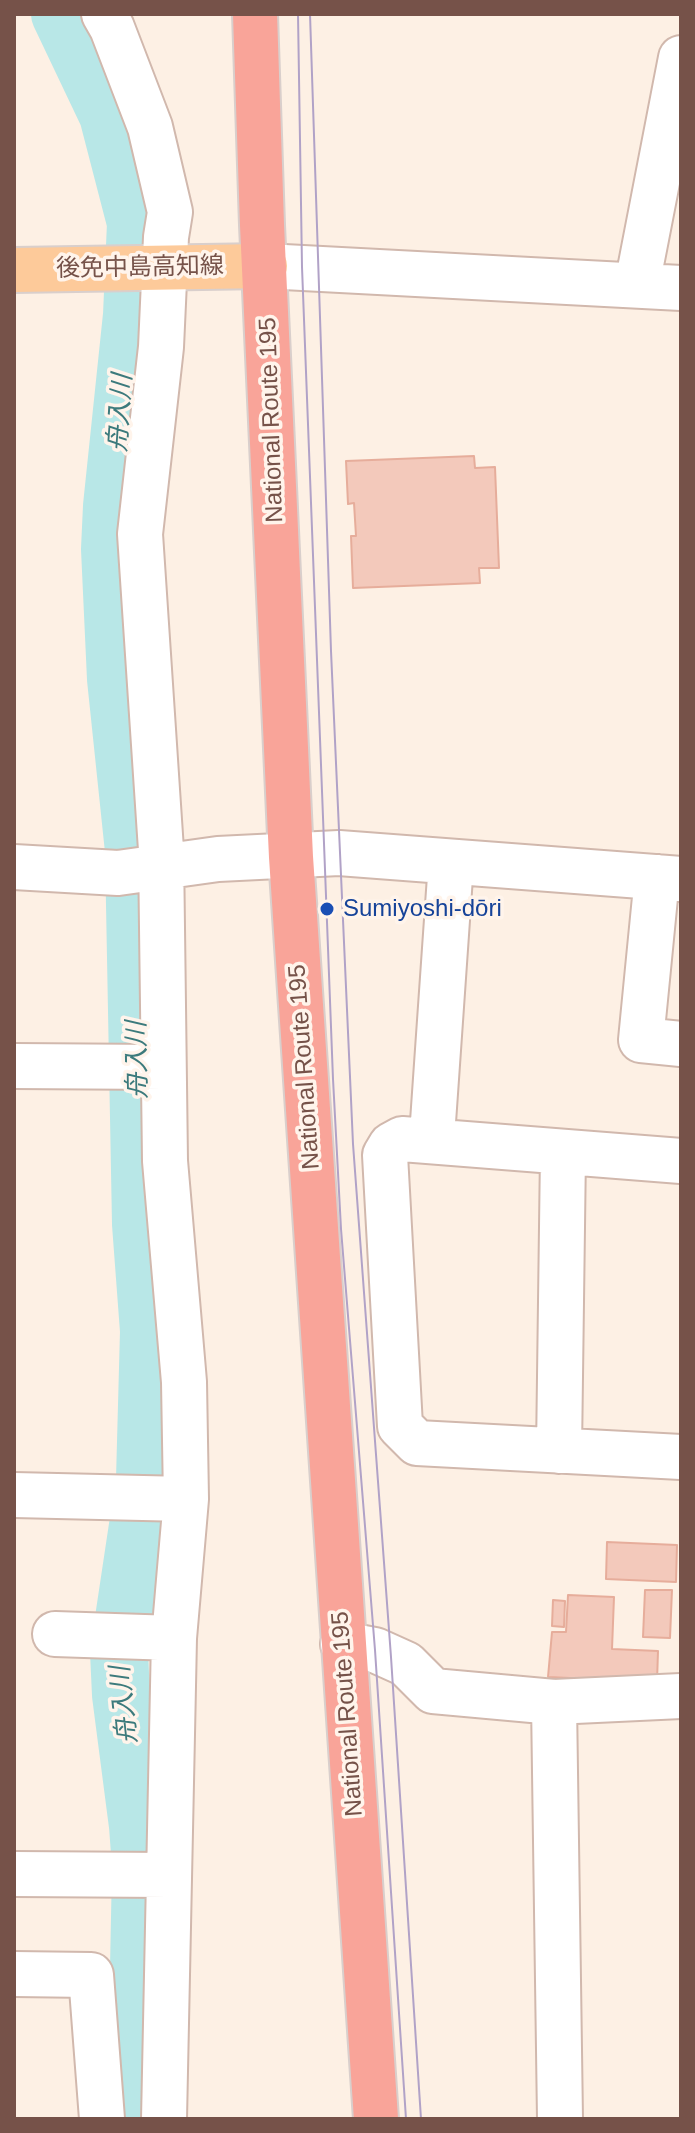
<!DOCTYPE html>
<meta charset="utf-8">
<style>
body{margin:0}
#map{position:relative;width:695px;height:2133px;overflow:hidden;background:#fdf0e4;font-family:Arial,sans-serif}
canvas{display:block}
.frame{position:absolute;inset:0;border:16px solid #765249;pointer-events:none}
</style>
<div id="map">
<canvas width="695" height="2133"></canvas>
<div class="frame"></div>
</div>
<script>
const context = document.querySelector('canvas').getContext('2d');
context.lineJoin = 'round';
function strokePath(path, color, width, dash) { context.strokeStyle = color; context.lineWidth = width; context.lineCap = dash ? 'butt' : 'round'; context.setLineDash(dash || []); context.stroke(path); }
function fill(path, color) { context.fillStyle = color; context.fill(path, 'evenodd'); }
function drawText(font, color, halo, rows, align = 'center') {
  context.font = font + ' Arial,"Noto Sans JP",sans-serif'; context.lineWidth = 7; context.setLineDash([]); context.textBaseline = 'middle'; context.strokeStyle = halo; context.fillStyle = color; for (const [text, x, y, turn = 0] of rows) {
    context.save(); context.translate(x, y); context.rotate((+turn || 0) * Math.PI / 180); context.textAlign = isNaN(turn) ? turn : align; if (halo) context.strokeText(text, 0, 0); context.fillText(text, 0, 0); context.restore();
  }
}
const river = new Path2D(`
 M60,14L108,115L136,223L132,315L112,506L110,549L116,679L134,851L141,1224L149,1331L145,1479L119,1652L121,1695L138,1826L141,1867L136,2119`);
const building = new Path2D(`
 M474,456L475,468L495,467L499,568H479L480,583L353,588L351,536H356L354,503L348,504L346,461Z
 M607,1542L677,1545L676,1582L606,1579Z
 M645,1590H672L670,1638L643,1637Z
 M568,1595L614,1597L612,1649L658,1651L657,1682L548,1677L552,1632H566Z
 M553,1600L565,1601L564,1627L552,1626Z`);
const minor = new Path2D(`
 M104,14L112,28L150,127L170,212L166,237L161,347L140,534L161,850L165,1161L184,1382L186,1499L174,1638L164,2119
 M265,266L681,288
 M637,285L681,58
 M14,867L118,873L218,859L339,853L681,879
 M657,877L641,1040L681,1044
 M14,1066L163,1067
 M433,1122L451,862
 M681,1161L402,1139L391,1145L385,1155L400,1426L417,1443L681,1457
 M559,1451L563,1152
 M14,1495L186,1499
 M55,1634L174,1638
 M343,1644L375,1650L406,1664L433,1691L554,1702L681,1696
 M554,1702L560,2119
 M14,1874L169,1875
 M14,1974L91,1975L102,2119`);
const major = new Path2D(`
 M14,270L265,266`);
const highway = new Path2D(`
 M255,14L262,225L291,857L376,2119`);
const tram = new Path2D(`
 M298,14L302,267L333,1079L341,1229L375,1650L406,2119
 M310,14L331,651L353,1144L391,1657L421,2119`);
const markers = [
 [327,909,8,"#1a4fb4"]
];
const streetNames = [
 ["後免中島高知線",140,268,-1],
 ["National Route 195",272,420,-92],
 ["National Route 195",305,1067,-94],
 ["National Route 195",348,1714,-94]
];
const transitNames = [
 ["Sumiyoshi-dōri",343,909]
];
const waterNames = [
 ["舟入川",121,413,-86],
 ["舟入川",138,1060,-91],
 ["舟入川",125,1705,-96]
];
strokePath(river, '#b8e7e7', 58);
fill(building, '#f3c9bb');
strokePath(building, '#e6ad9b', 2);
strokePath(minor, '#d1b8ad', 48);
strokePath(major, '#d9cfcc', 48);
strokePath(highway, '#d9cfcc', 48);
strokePath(minor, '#fff', 44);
strokePath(major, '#fdca9a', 44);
strokePath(highway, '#f9a499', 44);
strokePath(tram, '#b1a2c7', 2);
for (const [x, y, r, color] of markers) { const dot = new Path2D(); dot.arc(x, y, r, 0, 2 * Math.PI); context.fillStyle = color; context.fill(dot); strokePath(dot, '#fff4eb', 3); }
drawText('24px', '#765249', '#fff4eb', streetNames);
drawText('24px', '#164399', '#fff4eb', transitNames, 'left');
drawText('italic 26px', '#3c7a7c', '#fff4eb', waterNames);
</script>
